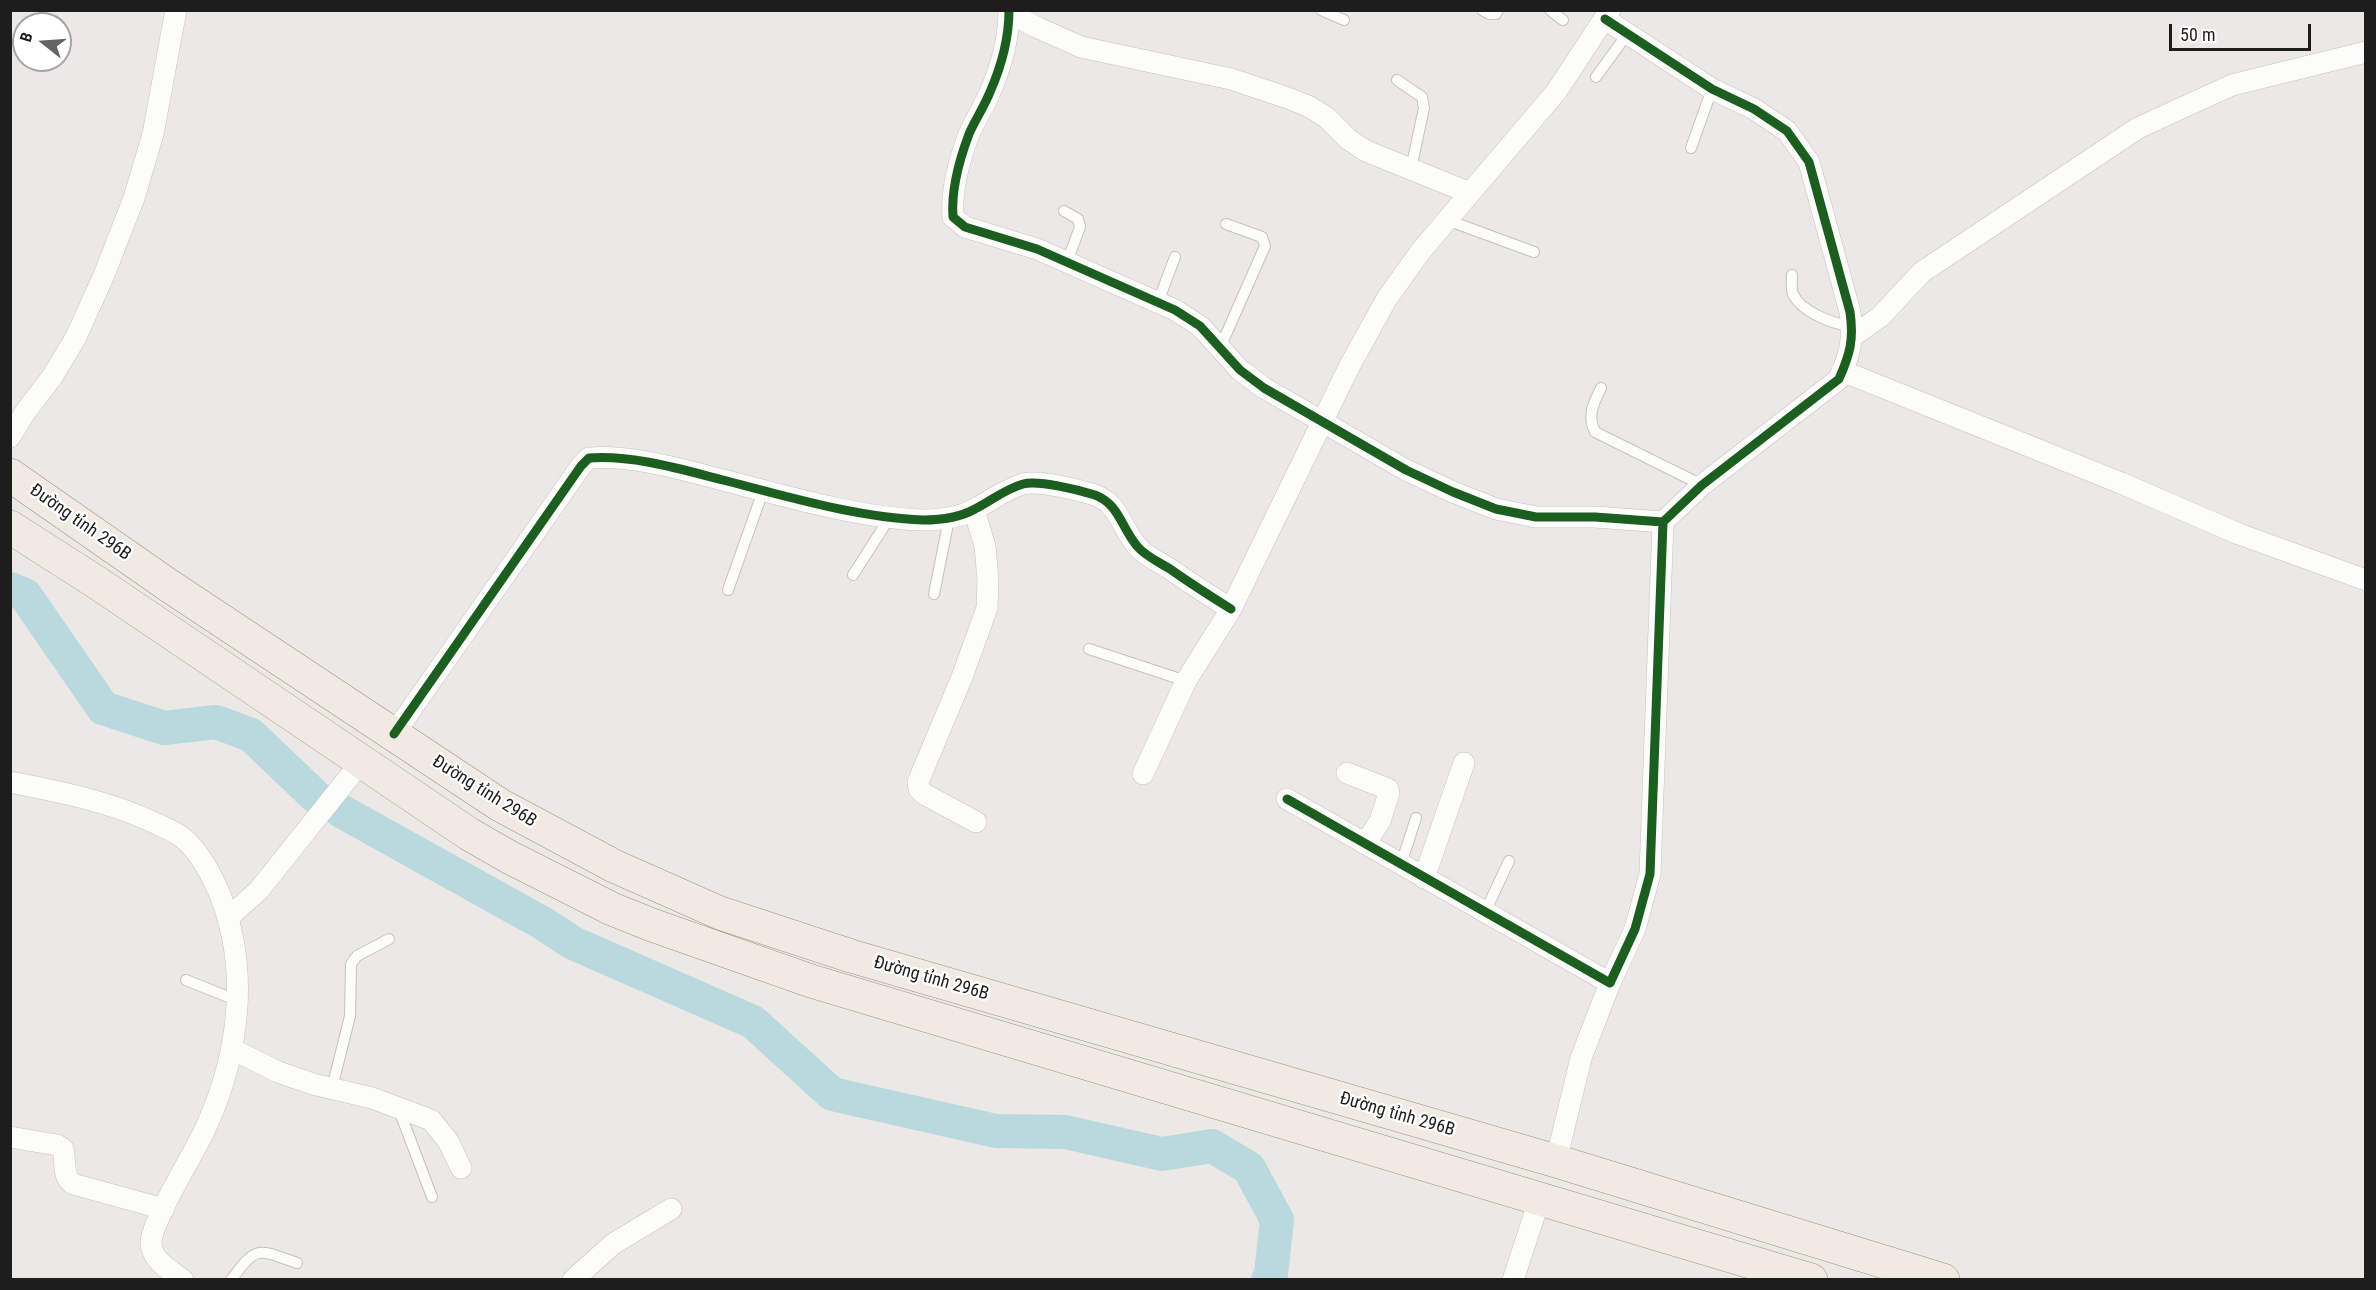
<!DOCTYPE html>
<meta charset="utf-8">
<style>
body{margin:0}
#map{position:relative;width:2376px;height:1290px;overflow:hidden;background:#ebe8e5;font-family:"Roboto Condensed",sans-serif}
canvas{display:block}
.frame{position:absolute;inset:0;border:12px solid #1d1d1d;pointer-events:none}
.north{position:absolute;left:12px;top:12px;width:60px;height:60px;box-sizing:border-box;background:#fff;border:2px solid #a5a5a5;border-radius:50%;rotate:287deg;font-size:16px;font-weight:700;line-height:24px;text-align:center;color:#1d1d1d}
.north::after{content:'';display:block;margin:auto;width:21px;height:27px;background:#656463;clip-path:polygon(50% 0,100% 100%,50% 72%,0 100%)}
.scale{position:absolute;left:2169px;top:24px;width:142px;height:27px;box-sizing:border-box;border:3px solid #1d1d1d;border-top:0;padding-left:8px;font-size:18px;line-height:21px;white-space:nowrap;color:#1d1d1d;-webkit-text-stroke:4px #fff;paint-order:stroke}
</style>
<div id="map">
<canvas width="2376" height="1290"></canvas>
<div class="frame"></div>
<div class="north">B</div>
<div class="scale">50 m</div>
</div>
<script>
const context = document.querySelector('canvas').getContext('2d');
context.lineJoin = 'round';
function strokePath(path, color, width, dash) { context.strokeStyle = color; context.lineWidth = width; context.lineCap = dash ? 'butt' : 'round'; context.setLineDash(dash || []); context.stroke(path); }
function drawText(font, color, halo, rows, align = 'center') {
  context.font = font + ' "Roboto Condensed",sans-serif'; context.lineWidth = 4.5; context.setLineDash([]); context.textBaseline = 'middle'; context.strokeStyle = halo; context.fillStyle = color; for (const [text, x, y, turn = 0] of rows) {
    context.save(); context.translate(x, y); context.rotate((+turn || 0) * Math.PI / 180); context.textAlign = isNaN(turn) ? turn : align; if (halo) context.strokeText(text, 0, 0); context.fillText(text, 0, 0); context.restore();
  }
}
const river = new Path2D(`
 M10,589L25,595L103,708L164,728L216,722L251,735L315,796
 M341,811L544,924L573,943L753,1022L832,1094L996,1131L1065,1132L1162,1154L1212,1146L1249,1168L1277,1220L1271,1274L1268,1280`);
const service = new Path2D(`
 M1321,10L1344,20
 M1482,10L1489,14H1496L1498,10
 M1550,10L1563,20
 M1596,77L1628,33
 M1397,80L1422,97L1424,108L1411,169
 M1691,148L1712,89
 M1064,211L1078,219L1080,227L1067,262
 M1447,220L1534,252
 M1792,275C1792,281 1791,289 1793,294C1801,312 1835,325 1852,326
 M1158,302L1175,257
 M1220,348L1265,246L1262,237L1226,224
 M1601,388C1593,404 1587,416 1595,432L1702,485
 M853,575L890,517
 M728,590L763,491
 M934,594L949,519
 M1089,649L1186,681
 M1401,864L1416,818
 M1485,912L1509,861
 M186,980L238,1001
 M332,1088L350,1016L351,964L357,956L389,939
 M399,1110L432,1197
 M231,1280C257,1245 257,1249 297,1263`);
const minor = new Path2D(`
 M1009,10C1009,38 1001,67 990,92C984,107 975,120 969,134C960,158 951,191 953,217L965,227L1037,249L1175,310L1200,326L1240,370L1264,388L1406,470L1453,492L1496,509L1536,517H1595L1663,522
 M1009,12L1036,27L1081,47L1231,79L1285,97L1308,106L1326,117L1348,139L1366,151L1470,193
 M1853,336L1880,317L1922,272L2138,128L2232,85L2366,52
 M1842,371L2121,483L2239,534L2366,580
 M10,437L26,411L52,377L76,337L104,275L134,198L153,134L176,10
 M974,510L985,546L988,580L987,608L962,677L918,782L919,789L924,794L976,822
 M394,734L581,466L589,458C634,455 680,469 723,480C785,496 859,518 923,520C941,520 959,518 975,509C991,501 1005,489 1023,484C1039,480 1079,490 1095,495C1119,504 1121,527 1137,546C1145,556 1159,562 1170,569C1190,583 1210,596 1231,609
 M1347,773L1388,789L1389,793L1380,821L1365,844
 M1143,774L1186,681L1231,609L1349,367L1386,300L1420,252L1556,92L1610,10
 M10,782C60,792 109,801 155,823C163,827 172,830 179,835C196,847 210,872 218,890C250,966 240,1051 207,1125C196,1151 151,1221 151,1243C152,1261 170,1270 183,1280
 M1287,799L1610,983L1635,929L1650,874L1663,522L1702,485L1839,379C1850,354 1854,340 1850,312L1809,162L1787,131L1754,109L1712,89L1605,19
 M1424,878L1464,763
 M229,917L259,890L362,761
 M232,1049L278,1072L313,1084L372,1098L431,1120L448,1141L461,1168
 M10,1137L57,1145L63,1149C66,1161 62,1177 73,1184L164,1209
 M1556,1161L1581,1058L1610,983
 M573,1280L613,1244L671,1209
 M1513,1280L1540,1198`);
const primary = new Path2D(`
 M10,475L168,585L500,805L614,866L720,913L851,956L1556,1161L1943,1280
 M10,527L96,582L469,834L509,857L612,909L652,925L811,981L1811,1280`);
const cycleway = new Path2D(`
 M1009,10C1009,38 1001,67 990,92C984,107 975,120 969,134C960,158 951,191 953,217L965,227L1037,249L1175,310L1200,326L1240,370L1264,388L1406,470L1453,492L1496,509L1536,517H1595L1663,522
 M394,734L581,466L589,458C634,455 680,469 723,480C785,496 859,518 923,520C941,520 959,518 975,509C991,501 1005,489 1023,484C1039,480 1079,490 1095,495C1119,504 1121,527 1137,546C1145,556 1159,562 1170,569C1190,583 1210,596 1231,609
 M1287,799L1610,983L1635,929L1650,874L1663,522L1702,485L1839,379C1850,354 1854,340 1850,312L1809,162L1787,131L1754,109L1712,89L1605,19`);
const streetNames = [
 ["Đường tỉnh 296B",80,523,35],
 ["Đường tỉnh 296B",484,792,32],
 ["Đường tỉnh 296B",931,979,16],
 ["Đường tỉnh 296B",1397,1115,16]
];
strokePath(river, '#b9d9de', 34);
strokePath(service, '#c4c3c1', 12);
strokePath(minor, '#c4c3c1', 22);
strokePath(primary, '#a19482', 34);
strokePath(service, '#fcfcfb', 10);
strokePath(minor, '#fcfcfb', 21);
strokePath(primary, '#f0eae3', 33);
strokePath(cycleway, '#1b5e20', 9);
drawText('18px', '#1d1d1d', '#fff', streetNames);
</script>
